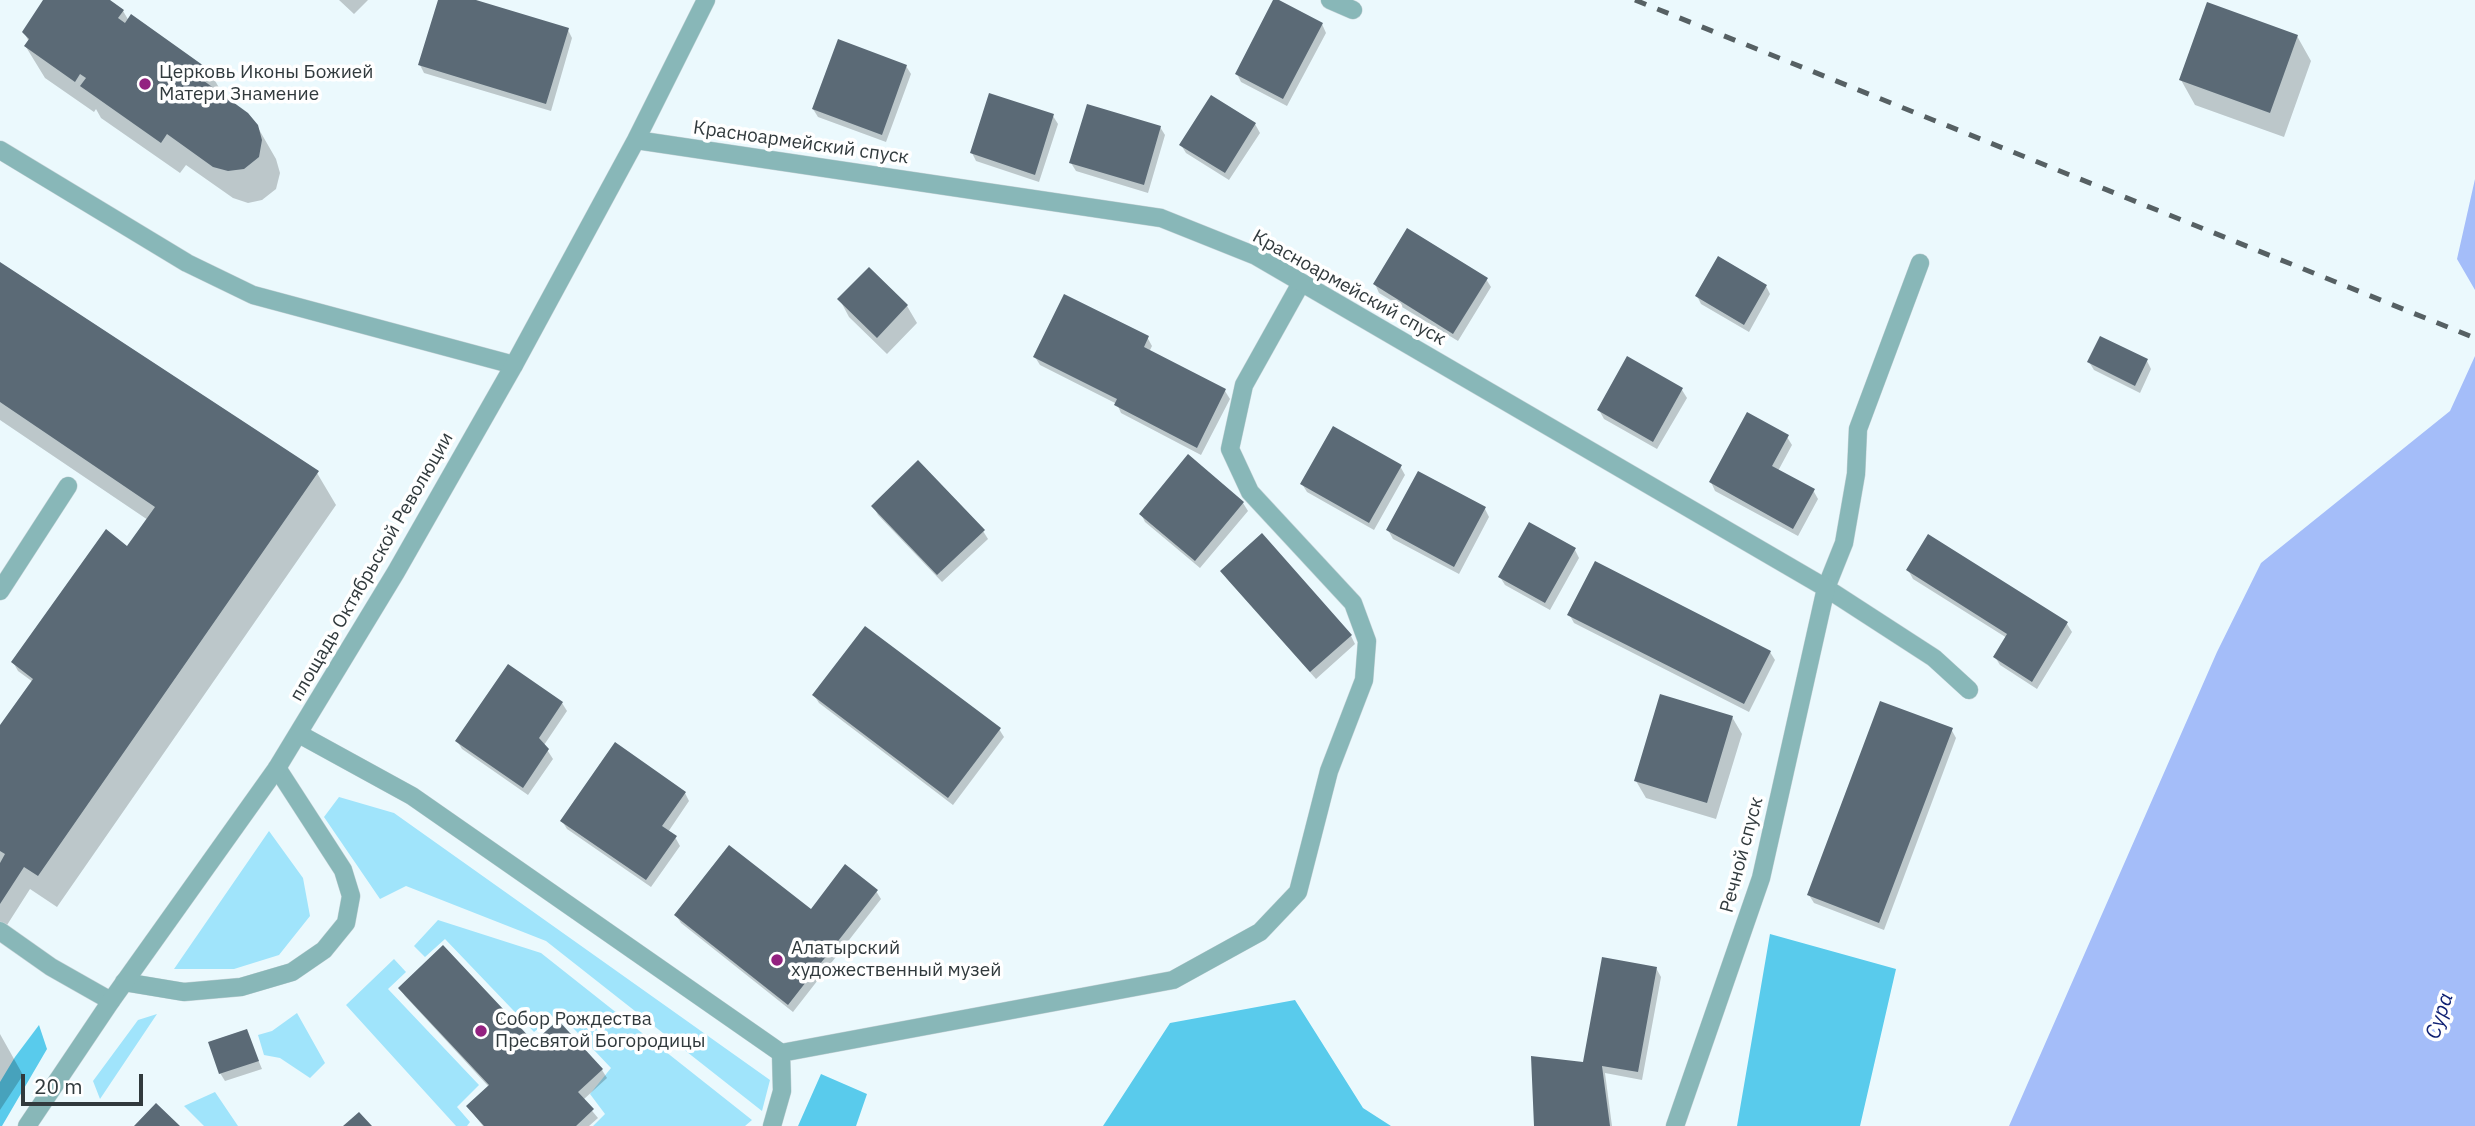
<!DOCTYPE html>
<meta charset="utf-8">
<style>
body{margin:0}
#map{position:relative;width:2475px;height:1126px;overflow:hidden;background:#ebf9fd;font-family:"IBM Plex Sans",sans-serif}
canvas{display:block}
.scale{position:absolute;left:21px;top:1074px;width:122px;height:32px;box-sizing:border-box;border:4px solid #313a3d;border-top:0;padding-left:9px;font-size:21px;line-height:24px;white-space:nowrap;color:#313a3d;-webkit-text-stroke:5px #fff;paint-order:stroke}
</style>
<div id="map">
<canvas width="2475" height="1126"></canvas>
<div class="scale">20 m</div>
</div>
<script>
const context = document.querySelector('canvas').getContext('2d');
context.lineJoin = 'round';
function fill(path, color) { context.fillStyle = color; context.fill(path, 'evenodd'); }
function strokePath(path, color, width, dash) { context.strokeStyle = color; context.lineWidth = width; context.lineCap = dash ? 'butt' : 'round'; context.setLineDash(dash || []); context.stroke(path); }
function drawText(font, color, halo, rows, align = 'center') {
  context.font = font + ' "IBM Plex Sans",sans-serif'; context.lineWidth = 7; context.setLineDash([]); context.textBaseline = 'middle'; context.strokeStyle = halo; context.fillStyle = color; for (const [text, x, y, turn = 0] of rows) {
    context.save(); context.translate(x, y); context.rotate((+turn || 0) * Math.PI / 180); context.textAlign = isNaN(turn) ? turn : align; if (halo) context.strokeText(text, 0, 0); context.fillText(text, 0, 0); context.restore();
  }
}
const green = new Path2D(`
 M339,797L394,813L770,1080L762,1111L546,941L406,886L380,899L324,817Z
 M269,831L303,878L310,916L279,955L234,969H174Z
 M438,920L541,953L752,1120L745,1126H593L605,1114L590,1094L611,1068L558,1012L534,1032L445,939L425,957L414,946Z
 M394,959L406,972L388,989L479,1085L457,1107L470,1122L467,1126H456L346,1005Z
 M297,1013L325,1063L310,1078L280,1058L264,1055L258,1035L272,1031Z
 M157,1014L100,1099L93,1081L138,1020Z
 M215,1092L238,1126H204L184,1106Z`);
const forest = new Path2D(`
 M1770,934L1896,969L1860,1126H1737Z
 M1295,1000L1363,1108L1391,1126H1103L1170,1023Z
 M39,1025L47,1049L2,1126H0V1082L15,1057Z
 M821,1074L867,1094L856,1126H798Z`);
const water = new Path2D(`
 M2475,179V290L2457,259Z
 M2475,356V1126H2009L2217,652L2261,563L2450,411Z`);
const shadow = new Path2D(`
 M45,0H107L123,11L129,21L210,72L225,98L257,126L276,159L280,173L276,189L262,200L248,203L233,198L186,165L180,173L101,118L96,109L94,112L45,78L26,47L29,42L24,32Z
 M339,0H368L354,14Z
 M439,0H470L568,30L572,38L551,111L424,73L420,65Z
 M1275,0L1322,24L1326,33L1287,106L1241,82L1237,74Z
 M2297,36L2311,61L2284,137L2195,105L2181,80Z
 M906,66L911,74L886,142L818,117L813,109Z
 M1053,116L1058,124L1039,182L976,161L972,153Z
 M1255,124L1260,133L1229,180L1186,153L1181,145Z
 M1160,127L1165,135L1148,193L1076,171L1071,163Z
 M0,264L317,473L336,505L57,907L30,889L0,936V728L33,682L18,671L13,662L127,549L148,520L0,420Z
 M869,269L907,306L917,323L887,354L849,317L840,300Z
 M1486,279L1491,287L1458,341L1379,293L1375,284Z
 M1766,286L1770,294L1749,332L1701,304L1697,296Z
 M1147,337L1152,346L1149,352L1225,391L1230,399L1201,455L1121,413L1117,404L1040,365L1035,357Z
 M2147,361L2151,369L2140,393L2094,370L2089,362Z
 M1682,390L1687,398L1657,449L1604,419L1599,410Z
 M1787,437L1792,445L1778,471L1813,490L1818,499L1798,536L1715,491L1711,482Z
 M1400,466L1405,475L1374,530L1307,492L1302,484Z
 M1243,503L1248,511L1200,568L1145,522L1141,514Z
 M873,506L983,531L988,539L942,582L878,515Z
 M1485,509L1489,517L1459,574L1393,539L1388,530Z
 M1929,537L2067,624L2072,632L2037,689L2000,665L1995,657L2007,638L1913,579L1908,570Z
 M1575,550L1579,558L1550,610L1505,585L1500,577Z
 M1222,571L1351,636L1355,644L1316,679L1227,579Z
 M1569,614L1770,652L1775,660L1749,712L1574,623Z
 M814,695L999,729L1004,737L953,805L819,703Z
 M562,703L567,711L544,745L553,759L528,795L462,749L457,741Z
 M1732,717L1742,734L1716,819L1646,798L1636,781Z
 M1951,729L1956,738L1884,930L1814,903L1809,895Z
 M685,793L689,801L668,832L675,837L680,846L651,887L567,829L562,821Z
 M876,891L881,899L793,1012L681,923L676,915L811,911Z
 M1656,968L1661,977L1642,1080L1605,1073L1612,1126H1535Z
 M400,988L534,1044L602,1070L607,1078L583,1100L598,1118L589,1126H483L468,1107L489,1087L405,996Z
 M246,1031L262,1069L225,1081L220,1073Z
 M0,1034L23,1075L0,1110Z`);
const building = new Path2D(`
 M43,0H110L124,10L118,18L125,23L131,14L211,71L204,81L248,113L258,125L262,140L259,157L244,169L228,171L213,167L167,134L161,143L80,86L86,78L80,74L75,82L24,46L29,39L22,32Z
 M438,0H476L569,28L546,104L418,65Z
 M1273,0H1279L1323,23L1283,99L1235,74Z
 M2207,2L2298,35L2270,113L2179,80Z
 M838,39L907,65L882,135L812,109Z
 M989,93L1054,114L1035,175L970,153Z
 M1211,95L1256,123L1225,173L1179,145Z
 M1087,104L1161,126L1144,185L1069,163Z
 M1407,228L1488,278L1453,334L1373,284Z
 M1718,256L1767,285L1744,325L1695,296Z
 M0,262L319,471L38,876L24,867L0,904V863L5,854L0,851V725L33,679L11,662L106,529L127,546L155,507L0,402Z
 M869,267L908,305L877,338L837,299Z
 M1064,294L1149,336L1144,347L1226,389L1197,448L1114,405L1117,399L1033,357Z
 M2100,336L2148,359L2135,386L2087,362Z
 M1627,356L1683,388L1653,442L1597,410Z
 M1747,412L1789,435L1772,466L1815,489L1793,529L1709,482Z
 M1333,426L1402,465L1369,523L1300,484Z
 M1188,454L1244,502L1195,561L1139,514Z
 M918,460L985,530L937,575L871,506Z
 M1418,471L1486,507L1454,567L1386,530Z
 M1529,522L1576,548L1545,603L1498,577Z
 M1262,533L1352,635L1310,672L1220,571Z
 M1928,534L2068,622L2032,682L1993,657L2007,634L1906,570Z
 M1595,561L1771,651L1744,704L1567,615Z
 M865,626L1001,728L948,798L812,695Z
 M508,664L563,702L539,738L549,749L523,788L455,741Z
 M1660,694L1733,716L1707,803L1634,781Z
 M1880,701L1953,728L1879,923L1807,895Z
 M615,742L686,792L662,826L677,836L646,880L560,821Z
 M729,845L811,909L845,864L878,890L788,1005L674,915Z
 M443,945L534,1042L558,1020L603,1069L578,1092L594,1109L576,1126H484L466,1106L489,1085L398,988Z
 M1602,957L1657,967L1638,1072L1602,1066L1610,1126H1534L1531,1056L1583,1062Z
 M247,1029L259,1061L219,1074L208,1042Z
 M156,1103L180,1126H134Z
 M359,1112L372,1126H343Z`);
const service = new Path2D(`
 M1330,0L1353,10
 M0,150L187,263L253,295L514,365
 M1920,263L1858,429L1856,474L1844,543L1826,588L1934,658L1969,690
 M0,591L68,486
 M299,734L412,796L781,1053L1173,980L1260,932L1298,892L1329,771L1364,680L1367,641L1353,603L1250,492L1230,449L1244,385L1301,283
 M0,931L51,967L111,1001
 M124,982L184,992L241,987L292,972L324,950L346,923L351,896L343,870L277,768
 M772,1126L782,1091L781,1053`);
const minor = new Path2D(`
 M636,140L1161,218L1256,256L1826,588L1761,878L1675,1126
 M27,1126L111,1001L277,768L396,572L514,365L636,140L706,0`);
const rail = new Path2D(`
 M1635,0L2475,338`);
const markers = [
 [145,84,7,"#932180"],
 [777,960,7,"#932180"],
 [481,1031,7,"#932180"]
];
const poiNames = [
 ["Церковь Иконы Божией",159,73],
 ["Матери Знамение",159,95],
 ["Алатырский",791,949],
 ["художественный музей",791,971],
 ["Собор Рождества",495,1020],
 ["Пресвятой Богородицы",495,1042]
];
const streetNames = [
 ["Красноармейский спуск",801,143,8],
 ["Красноармейский спуск",1349,288,29],
 ["площадь Октябрьской Революции",372,567,-60],
 ["Речной спуск",1742,855,-75]
];
const waterNames = [
 ["Сура",2440,1016,-72]
];
fill(green, '#a0e4fb');
fill(forest, '#59cbec');
fill(water, '#a4bdf9');
fill(shadow, '#0003');
fill(building, '#5b6a76');
strokePath(service, '#c6d3d7', 19);
strokePath(minor, '#c6d3d7', 19);
strokePath(service, '#88b7b8', 18);
strokePath(minor, '#88b7b8', 18);
strokePath(rail, '#566063', 5, [12, 12]);
for (const [x, y, r, color] of markers) { const dot = new Path2D(); dot.arc(x, y, r, 0, 2 * Math.PI); context.fillStyle = color; context.fill(dot); strokePath(dot, '#fff', 2.5); }
drawText('19px', '#313a3d', '#fff', poiNames, 'left');
drawText('19px', '#313a3d', '#fff', streetNames);
drawText('italic 21px', '#0d1f72', '#fff', waterNames);
</script>
